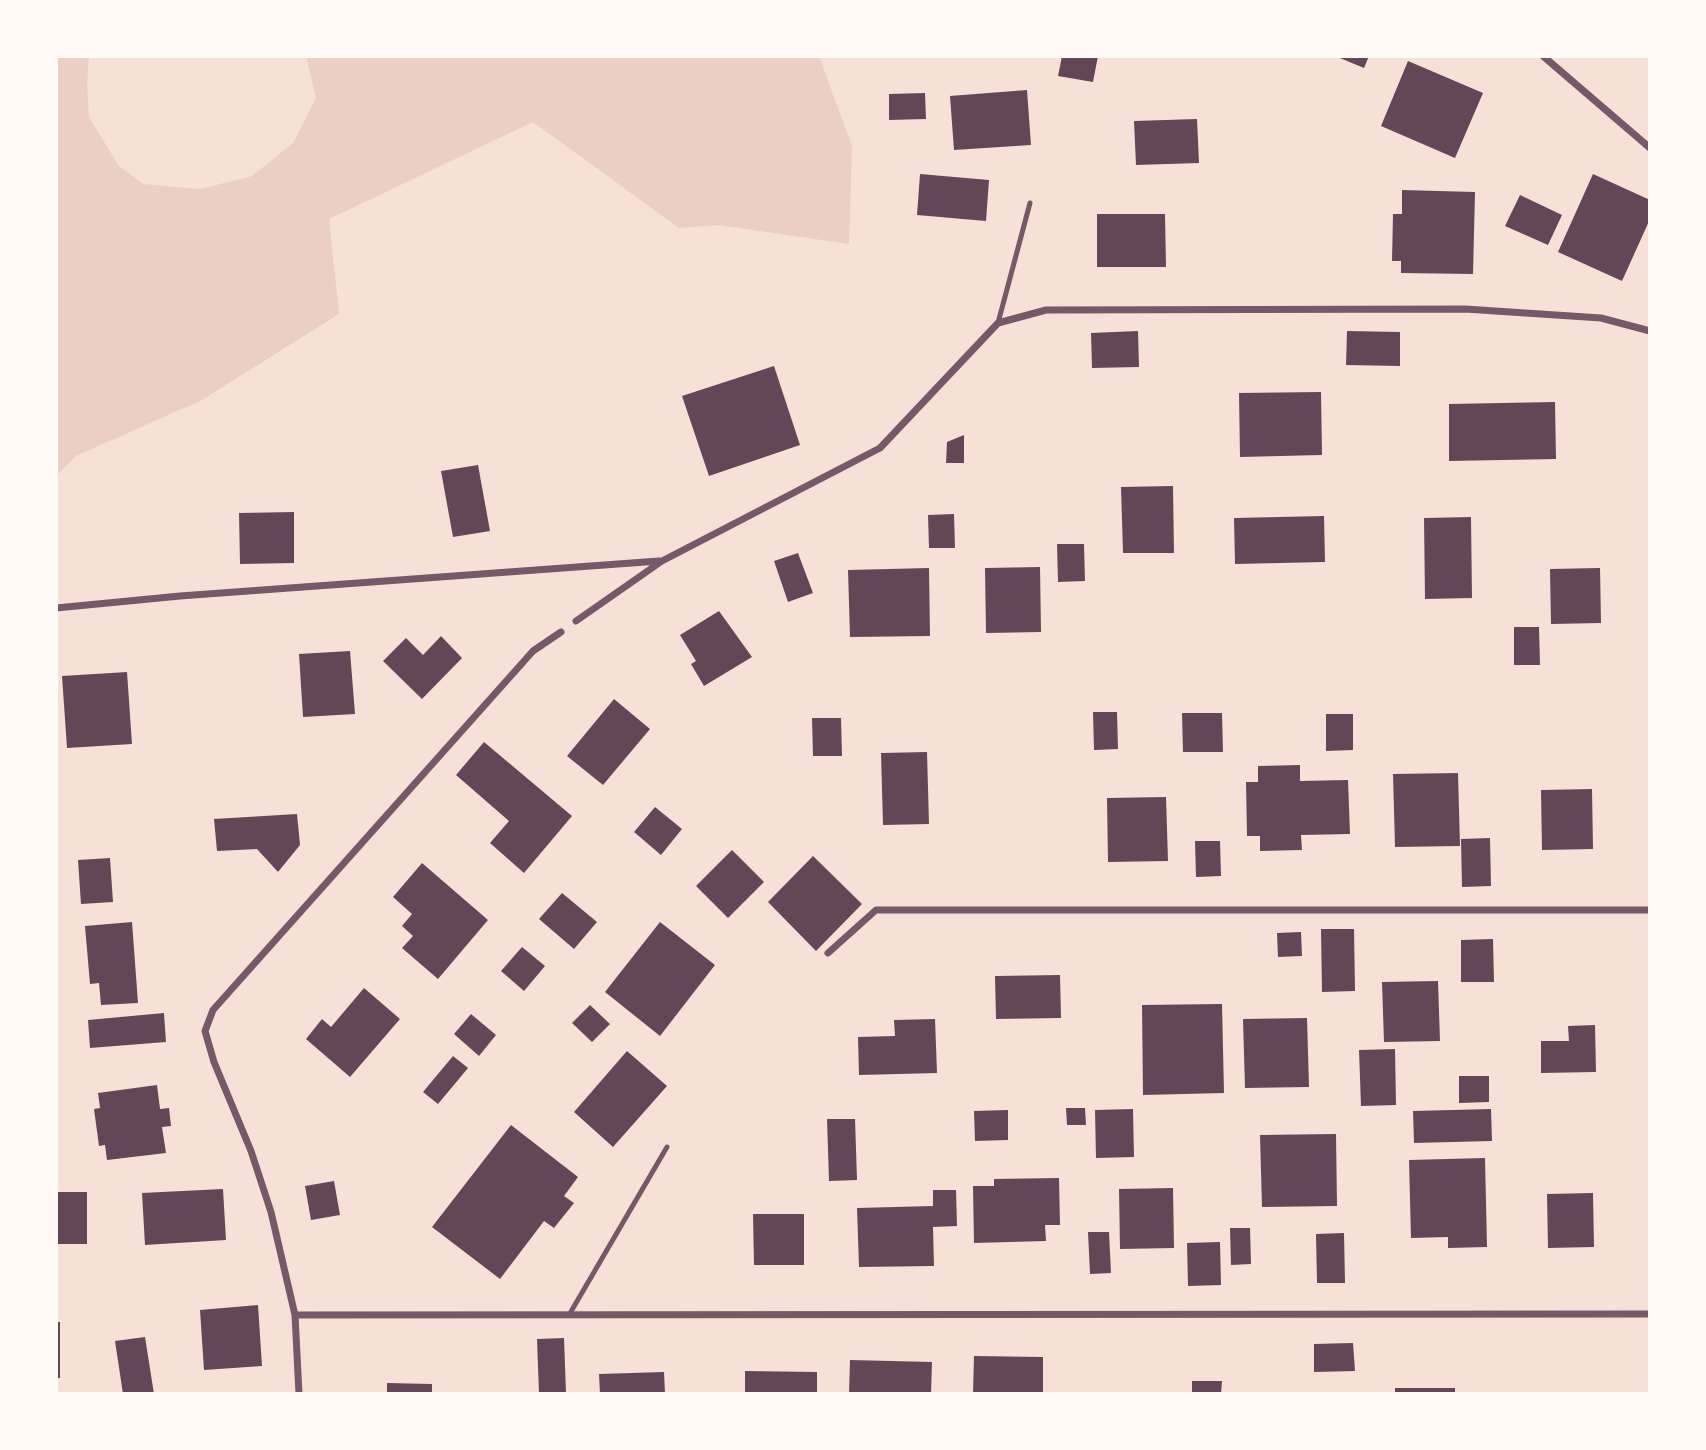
<!DOCTYPE html>
<style>
body{margin:0}
#map{position:relative;width:1706px;height:1450px;overflow:hidden;background:#f7e1d7;font-family:"Open Sans",sans-serif}
canvas{display:block}
.frame{position:absolute;inset:0;border:58px solid #fffaf5;pointer-events:none}
</style>
<div id="map">
<canvas width="1706" height="1450"></canvas>
<div class="frame"></div>
</div>
<script>
const context = document.querySelector('canvas').getContext('2d');
context.lineJoin = 'round';
function fill(path, color) { context.fillStyle = color; context.fill(path, 'evenodd'); }
function strokePath(path, color, width, dash) { context.strokeStyle = color; context.lineWidth = width; context.lineCap = dash ? 'butt' : 'round'; context.setLineDash(dash || []); context.stroke(path); }
const green = new Path2D(`
 M56,56H89L87,86L89,117L119,166L143,184L200,189L252,176L293,143L316,98L306,56H819L852,146L849,244L718,225L679,228L533,122L329,219L339,314L202,400L76,456L56,476Z`);
const building = new Path2D(`
 M1062,56H1098L1093,82L1058,76Z
 M1335,56H1369L1364,68Z
 M1408,61L1483,93L1455,158L1381,126Z
 M1027,90L1031,145L954,150L950,96Z
 M925,93L926,119L889,120V94Z
 M1197,119L1199,163L1136,165L1134,121Z
 M920,174L989,180L986,221L917,215Z
 M1593,174L1650,200V219L1622,281L1558,252Z
 M1402,190L1475,192L1473,274L1401,273V261H1392L1393,214H1402Z
 M1520,195L1562,215L1548,245L1505,226Z
 M1097,214H1165L1166,267H1097Z
 M1138,331L1139,367L1092,368L1091,333Z
 M1347,331L1400,332V366L1346,365Z
 M774,366L800,445L709,476L682,396Z
 M1321,392L1322,455L1240,457L1239,393Z
 M1555,402L1556,459L1449,461V404Z
 M964,435V463H946L947,442Z
 M478,465L490,531L453,537L441,471Z
 M1173,486L1174,553H1123L1121,487Z
 M294,512V563L240,564L239,513Z
 M954,514L955,548H929L928,515Z
 M1324,516L1325,562L1235,564L1234,518Z
 M1471,517L1472,598L1425,599L1424,518Z
 M1057,544H1084L1085,581L1058,582Z
 M798,553L813,593L788,602L774,561Z
 M1040,567L1041,632L986,633L985,568Z
 M929,568L930,636L850,637L848,570Z
 M1600,568L1601,623L1551,624L1550,569Z
 M719,611L752,657L704,686L691,664L696,661L680,635Z
 M1514,627H1539L1540,665H1514Z
 M441,636L462,658L422,699L383,661L406,638L423,655Z
 M350,651L355,714L303,717L299,654Z
 M127,672L132,744L67,748L62,676Z
 M614,699L650,729L603,785L567,756Z
 M1093,712H1117L1118,749L1094,750Z
 M1182,713H1222L1223,752H1183Z
 M1326,714H1353V750L1326,751Z
 M812,718H841L842,756H813Z
 M484,742L572,816L524,873L490,843L509,821L456,775Z
 M927,752L929,824L883,825L881,753Z
 M1300,765V781L1348,780L1350,834L1301,835L1302,850L1260,851V836H1247L1246,782H1258V766Z
 M1458,773L1460,846L1395,847L1393,774Z
 M1592,789L1593,849L1542,850L1541,790Z
 M1166,797L1168,861L1108,862L1107,798Z
 M655,807L682,829L661,855L634,832Z
 M297,814L300,845L278,872L257,849L217,851L214,819Z
 M1490,838L1491,886L1462,887L1461,839Z
 M1195,841H1220L1221,876L1196,877Z
 M732,850L764,882L728,918L696,886Z
 M813,856L862,904L816,951L768,902Z
 M110,858L113,902L81,904L78,860Z
 M422,863L488,920L438,979L402,948L413,936L402,926L412,914L393,897Z
 M562,893L597,922L574,949L539,919Z
 M132,922L138,1003L101,1005L99,983L90,984L85,926Z
 M660,922L715,965L660,1036L605,992Z
 M1321,929H1354L1355,991L1322,992Z
 M1301,932L1302,956L1278,957L1277,933Z
 M1493,939L1494,982H1461V940Z
 M522,947L545,966L524,991L501,971Z
 M1060,975L1061,1018L996,1019L995,976Z
 M1438,981L1440,1041L1384,1042L1382,982Z
 M364,988L400,1019L350,1077L306,1039L322,1019L331,1027Z
 M1222,1004L1224,1093L1143,1095L1142,1005Z
 M590,1005L610,1024L592,1042L572,1023Z
 M164,1013L166,1042L90,1048L88,1020Z
 M471,1014L496,1035L479,1056L454,1034Z
 M1307,1018L1309,1087L1245,1088L1243,1019Z
 M935,1019L937,1073L859,1075L858,1037L895,1036L894,1020Z
 M1595,1025L1596,1072L1541,1073V1041H1569L1568,1026Z
 M1395,1049L1396,1105L1361,1106L1359,1050Z
 M627,1051L667,1086L613,1147L574,1112Z
 M453,1056L468,1068L438,1104L423,1092Z
 M1459,1076H1489V1102L1459,1103Z
 M157,1085L160,1109L169,1108L171,1126L162,1127L166,1153L107,1160L105,1145L99,1146L94,1109L100,1108L98,1093Z
 M1066,1108H1085L1086,1125H1067Z
 M1133,1109L1134,1157L1096,1158L1095,1110Z
 M1491,1109L1492,1141L1414,1143L1413,1111Z
 M1008,1110V1140L975,1141L974,1111Z
 M827,1119H855L857,1180L829,1181Z
 M511,1125L578,1177L564,1196L574,1203L554,1228L544,1221L500,1279L432,1227Z
 M1336,1134L1337,1206L1262,1207L1260,1135Z
 M1485,1158L1487,1247L1448,1248V1237L1411,1238L1409,1160Z
 M1059,1178L1060,1225H1045L1046,1241L974,1243L973,1186H994V1179Z
 M334,1181L340,1215L311,1220L305,1186Z
 M1173,1188L1174,1248L1120,1249L1119,1189Z
 M223,1189L226,1240L145,1245L142,1193Z
 M933,1190H956L957,1226L933,1227L934,1266L859,1267L857,1208L933,1206Z
 M56,1192H87V1244H56Z
 M1593,1193L1594,1247L1548,1248L1547,1194Z
 M753,1214H804V1265H754Z
 M1230,1228H1250L1251,1264L1231,1265Z
 M1088,1232H1109L1111,1273L1090,1274Z
 M1344,1233L1345,1283H1317L1316,1234Z
 M1220,1242L1221,1285L1188,1286L1187,1243Z
 M258,1305L262,1366L204,1370L200,1310Z
 M56,1322H60V1378H56Z
 M145,1337L154,1394H123L115,1341Z
 M564,1338L566,1393L539,1394L537,1339Z
 M1353,1343L1355,1371L1314,1372V1344Z
 M974,1356L1043,1357V1394H973Z
 M850,1360L932,1362L931,1394H849Z
 M745,1371L817,1372V1394H745Z
 M664,1372L665,1394H600L599,1374Z
 M1192,1381H1222L1221,1394H1192Z
 M387,1383L432,1384V1394H387Z
 M1395,1388H1455V1394H1395Z`);
const service = new Path2D(`
 M998,323L1030,203
 M569,1315L667,1147`);
const minor = new Path2D(`
 M1543,56L1650,148
 M56,608L180,596L659,561
 M576,621L662,561L880,448L998,323L1046,310L1465,309L1601,318L1650,331
 M828,953L876,910H1650
 M295,1315L1650,1314
 M299,1394L295,1315L271,1212L251,1151L214,1062L205,1031L213,1010L533,651L561,632`);
fill(green, '#ebcfc5');
fill(building, '#644757');
strokePath(service, '#755966', 5);
strokePath(minor, '#755966', 7);
</script>
